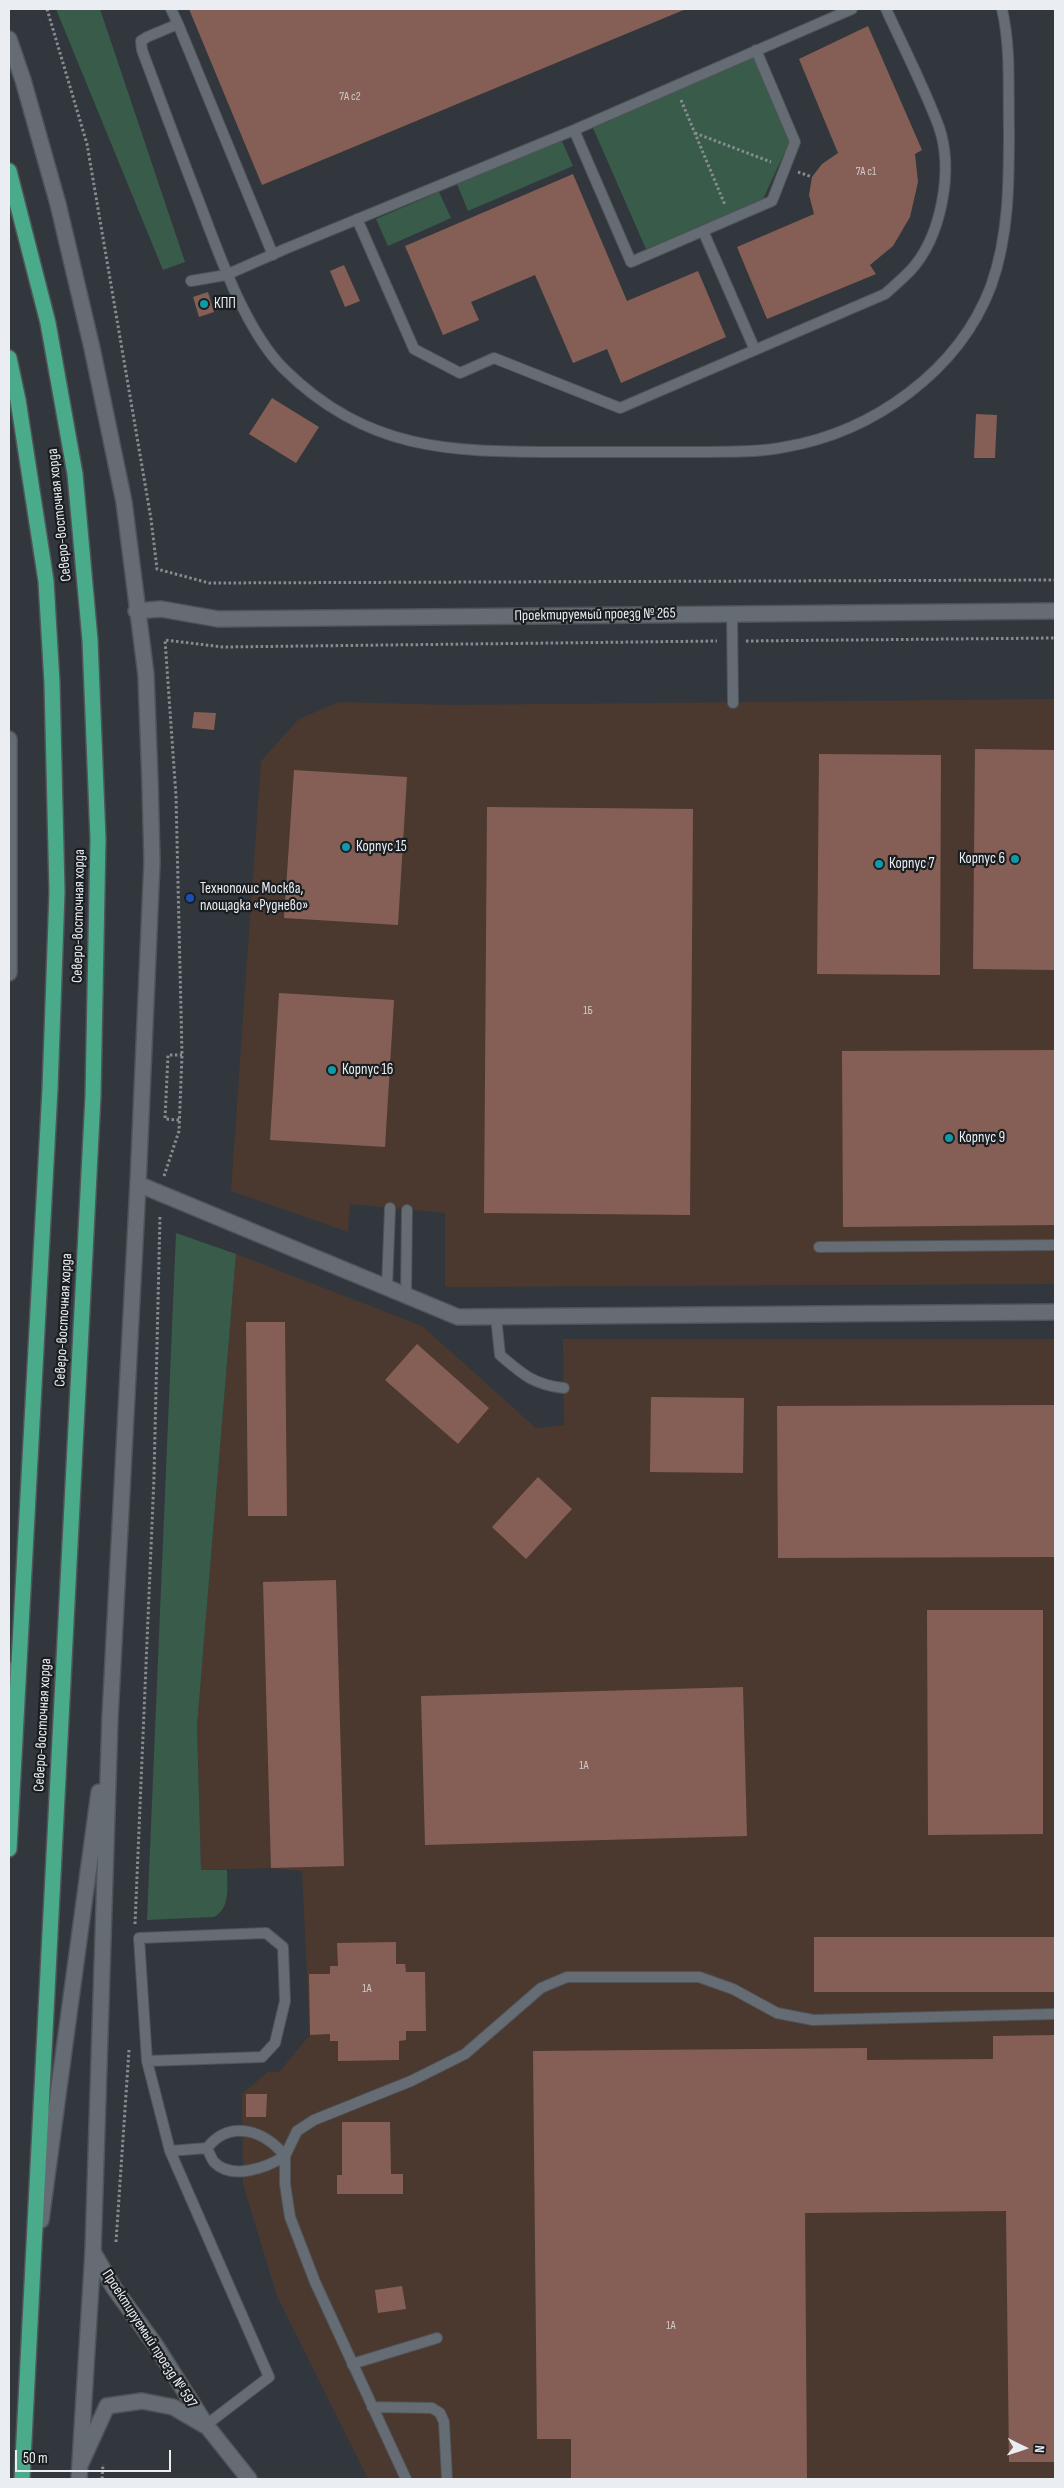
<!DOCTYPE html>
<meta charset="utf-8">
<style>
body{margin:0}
#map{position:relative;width:1064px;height:2488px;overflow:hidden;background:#32373d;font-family:"Sofia Sans Condensed",sans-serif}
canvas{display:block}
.frame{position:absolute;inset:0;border:10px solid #eaedf1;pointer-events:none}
.north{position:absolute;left:999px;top:2423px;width:50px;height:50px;-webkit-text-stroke:4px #1b1e21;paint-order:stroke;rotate:94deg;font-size:14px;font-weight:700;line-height:20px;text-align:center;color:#eaedf1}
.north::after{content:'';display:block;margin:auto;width:18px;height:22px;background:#eaedf1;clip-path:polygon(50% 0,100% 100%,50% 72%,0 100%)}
.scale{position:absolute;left:15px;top:2450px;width:156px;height:22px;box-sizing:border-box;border:2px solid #eaedf1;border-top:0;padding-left:6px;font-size:15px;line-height:18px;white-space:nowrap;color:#eaedf1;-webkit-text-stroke:4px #1b1e21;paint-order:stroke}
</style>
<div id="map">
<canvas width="1064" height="2488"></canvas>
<div class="frame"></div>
<div class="north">N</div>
<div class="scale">50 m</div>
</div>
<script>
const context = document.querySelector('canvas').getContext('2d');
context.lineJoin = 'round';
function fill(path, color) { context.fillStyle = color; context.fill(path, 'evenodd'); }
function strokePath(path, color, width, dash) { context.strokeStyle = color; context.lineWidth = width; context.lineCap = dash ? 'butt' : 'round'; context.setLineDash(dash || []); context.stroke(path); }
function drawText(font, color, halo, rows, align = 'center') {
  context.font = font + ' "Sofia Sans Condensed",sans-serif'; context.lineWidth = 4.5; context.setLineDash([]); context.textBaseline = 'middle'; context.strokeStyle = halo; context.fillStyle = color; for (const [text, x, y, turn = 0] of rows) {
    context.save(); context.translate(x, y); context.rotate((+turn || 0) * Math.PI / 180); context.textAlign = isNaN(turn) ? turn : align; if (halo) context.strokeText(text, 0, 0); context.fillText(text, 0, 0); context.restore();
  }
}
const industrial = new Path2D(`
 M1055,699V1284L445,1287V1213L350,1204L348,1232L231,1191L261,761L299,719L339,702L452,705Z
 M236,1254L422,1326L536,1428L564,1425L563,1339H1055V2479H368L277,2296L243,2184L242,2094L268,2072H279L310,2035L302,1871L271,1868L201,1870L197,1726Z`);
const green = new Path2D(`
 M56,9H100L185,262L163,270Z
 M754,57L789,143L763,199L646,249L593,128Z
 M561,139L573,166L468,211L457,184Z
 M439,192L451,218L388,246L376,219Z
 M176,1233L236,1254L197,1726L201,1870H227C227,1886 231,1908 214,1917L147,1920Z`);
const building = new Path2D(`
 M189,9H686L262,185Z
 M868,26L922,150L915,154L918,182L910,217L893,246L870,265L876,274L767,319L737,247L814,214L809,195L812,177L822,164L838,153L799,59Z
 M573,174L627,301L698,271L726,337L621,383L607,349L573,363L535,275L471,302L479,320L443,335L405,246Z
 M344,265L360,301L345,307L330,271Z
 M208,292L214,312L199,317L193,297Z
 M272,398L319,427L296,463L249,434Z
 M976,414L997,415L995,458H974Z
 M194,712L216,713L214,730L192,728Z
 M975,749L1055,750V970L973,969Z
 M819,754L941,755L940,975L817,974Z
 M294,770L407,777L398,925L284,918Z
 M487,807L693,809L690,1215L484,1213Z
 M279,993L394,1000L385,1147L270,1140Z
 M1055,1050V1225L843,1227L842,1051Z
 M246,1322H285L287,1516H248Z
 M417,1344L489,1408L458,1444L385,1380Z
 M651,1397L744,1398L743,1473L650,1472Z
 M1055,1405V1557L778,1558L777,1406Z
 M538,1477L572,1509L526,1559L492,1527Z
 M336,1580L344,1866L271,1868L263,1582Z
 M927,1610H1043V1834L928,1835Z
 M743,1687L747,1836L425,1845L421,1696Z
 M814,1937H1055V1992H814Z
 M396,1942V1964H405L406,1972H425L426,2031H406V2040L399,2041V2060L338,2061V2041H330V2034L310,2035L309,1974H330V1966H338L337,1943Z
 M1055,2035V2462H1009L1006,2211L805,2213L807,2479H571V2439H537L533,2051L867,2048V2060L993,2059V2036Z
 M246,2094H267L266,2117H246Z
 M342,2122H390L391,2174H403V2194H337V2175H342Z
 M402,2286L406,2309L378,2313L375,2290Z`);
const path = new Path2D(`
 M47,9L87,144L151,519L157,569L209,583L1055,580
 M681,100L725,205
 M695,133L771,162
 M798,172L812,177
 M746,641L1055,638
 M179,1120L165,1119L168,1055H182
 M164,1176L179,1131L182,1055L176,796L165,640L223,647L717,641
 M135,1924L154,1477L160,1215
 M116,2242L129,2050
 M102,2479L103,2464`);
const lane = new Path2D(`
 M171,9L178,24L147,37L141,41L142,50C161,101 180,153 200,204C219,255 246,331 284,369C375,459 467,451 585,452C623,452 661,452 700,452C728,451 757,453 785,447C873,432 959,371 991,286C1009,236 1009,182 1009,130C1008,90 1011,48 1002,9
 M178,24L273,255
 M574,130L631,262L772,201L795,142L756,50
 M357,219L414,349L460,373L494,358L620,408L885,294C893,287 902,279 910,271C941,238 954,171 939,127C924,87 904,48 886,9
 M703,231L755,350
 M191,281L226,275L285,249L574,130L852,9
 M732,614L733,703
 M819,1247L1055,1245
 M387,1288L390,1208
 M406,1296L407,1210
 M496,1317L500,1355C522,1374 534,1385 564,1388
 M147,2061L262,2057L275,2043L285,2001L283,1947L266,1933L139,1938L147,2061L170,2151L269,2377L206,2425
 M207,2148C209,2152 211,2158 214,2162C232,2181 268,2167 285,2156
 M170,2151L207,2148C230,2119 264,2130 285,2156L297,2131L314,2120L411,2081L465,2054L541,1988L567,1977H699L733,1989L777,2013L813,2020L1055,2014
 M285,2156V2184L290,2217L315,2282L406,2479
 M352,2364L437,2338
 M372,2407L432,2408L440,2413L444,2422L447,2479`);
const street = new Path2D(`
 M136,611L161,609L218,619L1055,611
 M138,1184L458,1317L1055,1312
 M93,2252L114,2288L156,2346L206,2425L249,2479
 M81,2463L107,2406L142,2401L173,2407L204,2425`);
const secondary = new Path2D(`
 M9,39L23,80L58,204L92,348L124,502L146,675L150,782L152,862L138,1184L110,1718L93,2252L79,2479
 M9,739V973
 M9,1670L13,1703
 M41,2220L99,1792`);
const highway = new Path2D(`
 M9,171L48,323L75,474L90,640L98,839L93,1096L22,2479
 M9,358L18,400L46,581L52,683L57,892L50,1089L9,1849`);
const markers = [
 [204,304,5,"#0f9aa8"],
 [346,847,5,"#0f9aa8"],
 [1015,859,5,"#0f9aa8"],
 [879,864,5,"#0f9aa8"],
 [190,898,5,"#1a4fb4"],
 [332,1070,5,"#0f9aa8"],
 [949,1138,5,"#0f9aa8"]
];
const numberNames = [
 ["7А с2",350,97],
 ["7А с1",866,172],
 ["1Б",588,1011],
 ["1А",584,1766],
 ["1А",367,1989],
 ["1А",671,2326]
];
const poiNames = [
 ["КПП",214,304],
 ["Корпус 15",356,847],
 ["Корпус 6",1005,859,"right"],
 ["Корпус 7",889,864],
 ["Технополис Москва,",200,889],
 ["площадка «Руднево»",200,906],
 ["Корпус 16",342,1070],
 ["Корпус 9",959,1138]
];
const streetNames = [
 ["Северо-восточная хорда",60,515,-96],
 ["Проектируемый проезд № 265",595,615,-1],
 ["Северо-восточная хорда",79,916,-89],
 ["Северо-восточная хорда",64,1320,-87],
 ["Северо-восточная хорда",43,1725,-87],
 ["Проектируемый проезд № 597",149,2339,57]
];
fill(industrial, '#4b3930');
fill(green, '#395b49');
fill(building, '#855f55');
strokePath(lane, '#4f5459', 12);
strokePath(street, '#4f5459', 18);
strokePath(secondary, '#4f5459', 18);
strokePath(highway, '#4f5459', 18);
strokePath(path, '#888c91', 3, [2.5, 2.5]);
strokePath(lane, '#666c73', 10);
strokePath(street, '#666c73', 15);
strokePath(secondary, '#666c73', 15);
strokePath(highway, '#49ab8a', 15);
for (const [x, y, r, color] of markers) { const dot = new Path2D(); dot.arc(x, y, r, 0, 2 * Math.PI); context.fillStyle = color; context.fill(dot); strokePath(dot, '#1b1e21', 2); }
drawText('12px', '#d1caca', null, numberNames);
drawText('15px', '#eaedf1', '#1b1e21', poiNames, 'left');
drawText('15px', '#eaedf1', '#1b1e21', streetNames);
</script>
